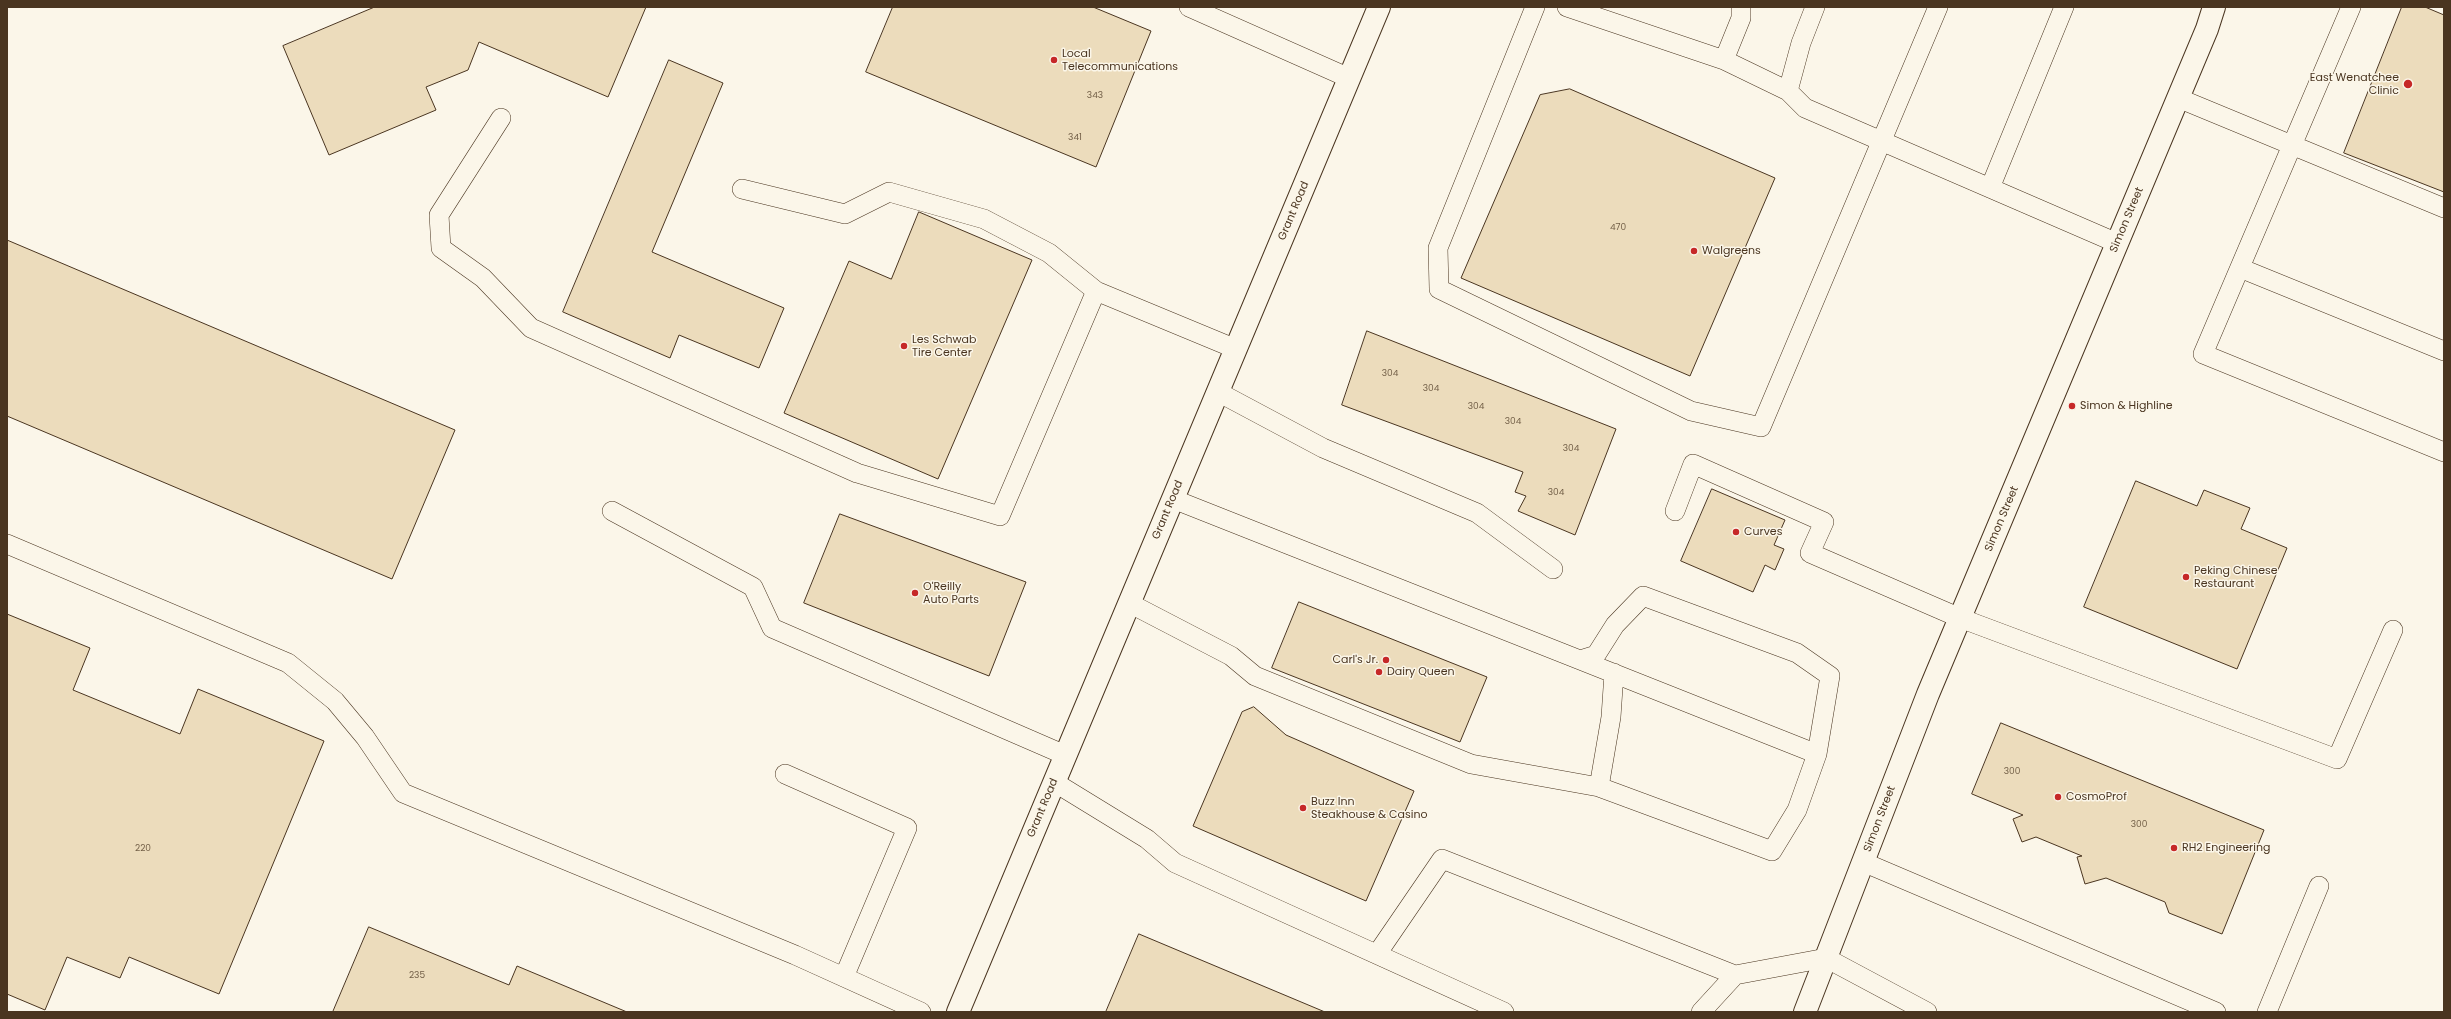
<!DOCTYPE html>
<style>
body{margin:0}
#map{position:relative;width:2451px;height:1019px;overflow:hidden;background:#fbf6e9;font-family:Poppins,sans-serif}
canvas{display:block}
.frame{position:absolute;inset:0;border:8px solid #4a3520;pointer-events:none}
</style>
<div id="map">
<canvas width="2451" height="1019"></canvas>
<div class="frame"></div>
</div>
<script>
const context = document.querySelector('canvas').getContext('2d');
context.lineJoin = 'round';
function fill(path, color) { context.fillStyle = color; context.fill(path, 'evenodd'); }
function strokePath(path, color, width, dash) { context.strokeStyle = color; context.lineWidth = width; context.lineCap = dash ? 'butt' : 'round'; context.setLineDash(dash || []); context.stroke(path); }
function drawText(font, color, halo, rows, align = 'center') {
  context.font = font + ' Poppins,sans-serif'; context.lineWidth = 3; context.setLineDash([]); context.textBaseline = 'middle'; context.strokeStyle = halo; context.fillStyle = color; for (const [text, x, y, turn = 0] of rows) {
    context.save(); context.translate(x, y); context.rotate((+turn || 0) * Math.PI / 180); context.textAlign = isNaN(turn) ? turn : align; if (halo) context.strokeText(text, 0, 0); context.fillText(text, 0, 0); context.restore();
  }
}
const building = new Path2D(`
 M375,7H646L608,97L479,42L468,70L426,87L436,110L329,155L283,46Z
 M893,7H1093L1151,31L1096,167L866,72Z
 M2402,7H2425L2444,15V192L2344,153Z
 M669,60L723,83L652,252L784,308L759,368L679,335L670,358L563,312Z
 M1570,89L1775,178L1690,376L1461,278L1540,95Z
 M919,212L1032,260L938,479L784,413L849,261L891,279Z
 M7,240L455,430L392,579L7,416Z
 M1367,331L1616,429L1575,535L1518,511L1526,496L1515,492L1523,472L1342,405Z
 M2136,481L2197,506L2204,490L2250,508L2241,529L2287,548L2237,669L2084,607Z
 M1712,489L1785,520L1774,545L1784,549L1775,570L1765,565L1753,592L1681,561Z
 M840,514L1026,582L989,676L804,603Z
 M1299,602L1487,677L1460,742L1272,668Z
 M7,614L90,648L73,690L180,734L198,689L324,741L219,994L129,957L120,978L67,957L45,1010L7,994Z
 M1254,707L1286,735L1414,791L1366,901L1193,826L1242,712Z
 M2001,723L2264,830L2222,934L2169,913L2165,902L2106,878L2085,884L2077,857L2082,856L2036,837L2022,842L2013,819L2023,815L1972,794Z
 M369,927L509,985L517,966L627,1012H333Z
 M1139,934L1325,1012H1106Z`);
const service = new Path2D(`
 M1189,7L1349,78
 M1535,7L1438,248L1439,289L1691,411L1761,427L1938,7
 M1567,7L1724,60
 M1741,7V18L1724,60L1788,91
 M1815,7L1801,43L1788,91L1805,108L2117,243
 M2351,7L2203,354L2444,452
 M2178,98L2444,208
 M501,118L439,215L441,248L483,278L531,328L857,473L1000,516L1096,291L1236,349
 M1990,188L2064,7
 M742,189L845,214L889,192L984,219L1049,253L1096,291
 M2240,268L2444,351
 M1218,392L1323,448L1477,513L1553,569
 M612,511L753,587L772,628L1065,755
 M1675,511L1693,464L1824,522L1810,553L1960,618L2337,759L2393,630
 M7,544L288,663L335,701L365,737L403,793L795,955L921,1012
 M1129,603L1231,656L1255,676L1471,764L1599,787L1772,851L1797,810L1817,754L1830,676L1797,653L1643,596L1615,625L1596,655L1580,660L1173,499
 M1580,660L1817,754
 M785,774L907,828L844,977
 M1054,782L1147,839L1175,863L1504,1012
 M1599,787L1611,717L1614,673
 M1863,862L2216,1012
 M1377,954L1442,859L1735,975
 M1701,1012L1735,975L1826,958L1927,1012
 M2267,1012L2319,886`);
const tertiary = new Path2D(`
 M1805,1012L1928,694L2207,29L2214,7`);
const primary = new Path2D(`
 M958,1012L1379,7`);
const markers = [
 [1054,60,4,"#c62828"],
 [2408,84,5,"#c62828"],
 [1694,251,4,"#c62828"],
 [904,346,4,"#c62828"],
 [2072,406,4,"#c62828"],
 [1736,532,4,"#c62828"],
 [2186,577,4,"#c62828"],
 [915,593,4,"#c62828"],
 [1386,660,4,"#c62828"],
 [1379,672,4,"#c62828"],
 [2058,797,4,"#c62828"],
 [1303,808,4,"#c62828"],
 [2174,848,4,"#c62828"]
];
const numberNames = [
 ["343",1095,96],
 ["341",1075,138],
 ["470",1618,228],
 ["304",1390,374],
 ["304",1431,389],
 ["304",1476,407],
 ["304",1513,422],
 ["304",1571,449],
 ["304",1556,493],
 ["300",2012,772],
 ["300",2139,825],
 ["220",143,849],
 ["235",417,976]
];
const poiNames = [
 ["Local",1062,54],
 ["Telecommunications",1062,67],
 ["East Wenatchee",2399,78,"right"],
 ["Clinic",2399,91,"right"],
 ["Walgreens",1702,251],
 ["Les Schwab",912,340],
 ["Tire Center",912,353],
 ["Simon & Highline",2080,406],
 ["Curves",1744,532],
 ["Peking Chinese",2194,571],
 ["Restaurant",2194,584],
 ["O'Reilly",923,587],
 ["Auto Parts",923,600],
 ["Carl's Jr.",1378,660,"right"],
 ["Dairy Queen",1387,672],
 ["CosmoProf",2066,797],
 ["Buzz Inn",1311,802],
 ["Steakhouse & Casino",1311,815],
 ["RH2 Engineering",2182,848]
];
const streetNames = [
 ["Grant Road",1294,211,-67],
 ["Simon Street",2127,220,-67],
 ["Grant Road",1168,510,-67],
 ["Simon Street",2002,519,-67],
 ["Grant Road",1043,808,-67],
 ["Simon Street",1880,819,-69]
];
fill(building, '#ecdcbc');
strokePath(building, '#4a3520', 1);
strokePath(service, '#4a3520', 20);
strokePath(tertiary, '#4a3520', 24);
strokePath(primary, '#4a3520', 24);
strokePath(service, '#fbf6e9', 19);
strokePath(tertiary, '#fbf6e9', 22);
strokePath(primary, '#fbf6e9', 22);
for (const [x, y, r, color] of markers) { const dot = new Path2D(); dot.arc(x, y, r, 0, 2 * Math.PI); context.fillStyle = color; context.fill(dot); strokePath(dot, '#fbf6e9', 1.5); }
drawText('9px', '#725f47', null, numberNames);
drawText('11px', '#4a3520', '#fbf6e9', poiNames, 'left');
drawText('11px', '#4a3520', '#fbf6e9', streetNames);
</script>
